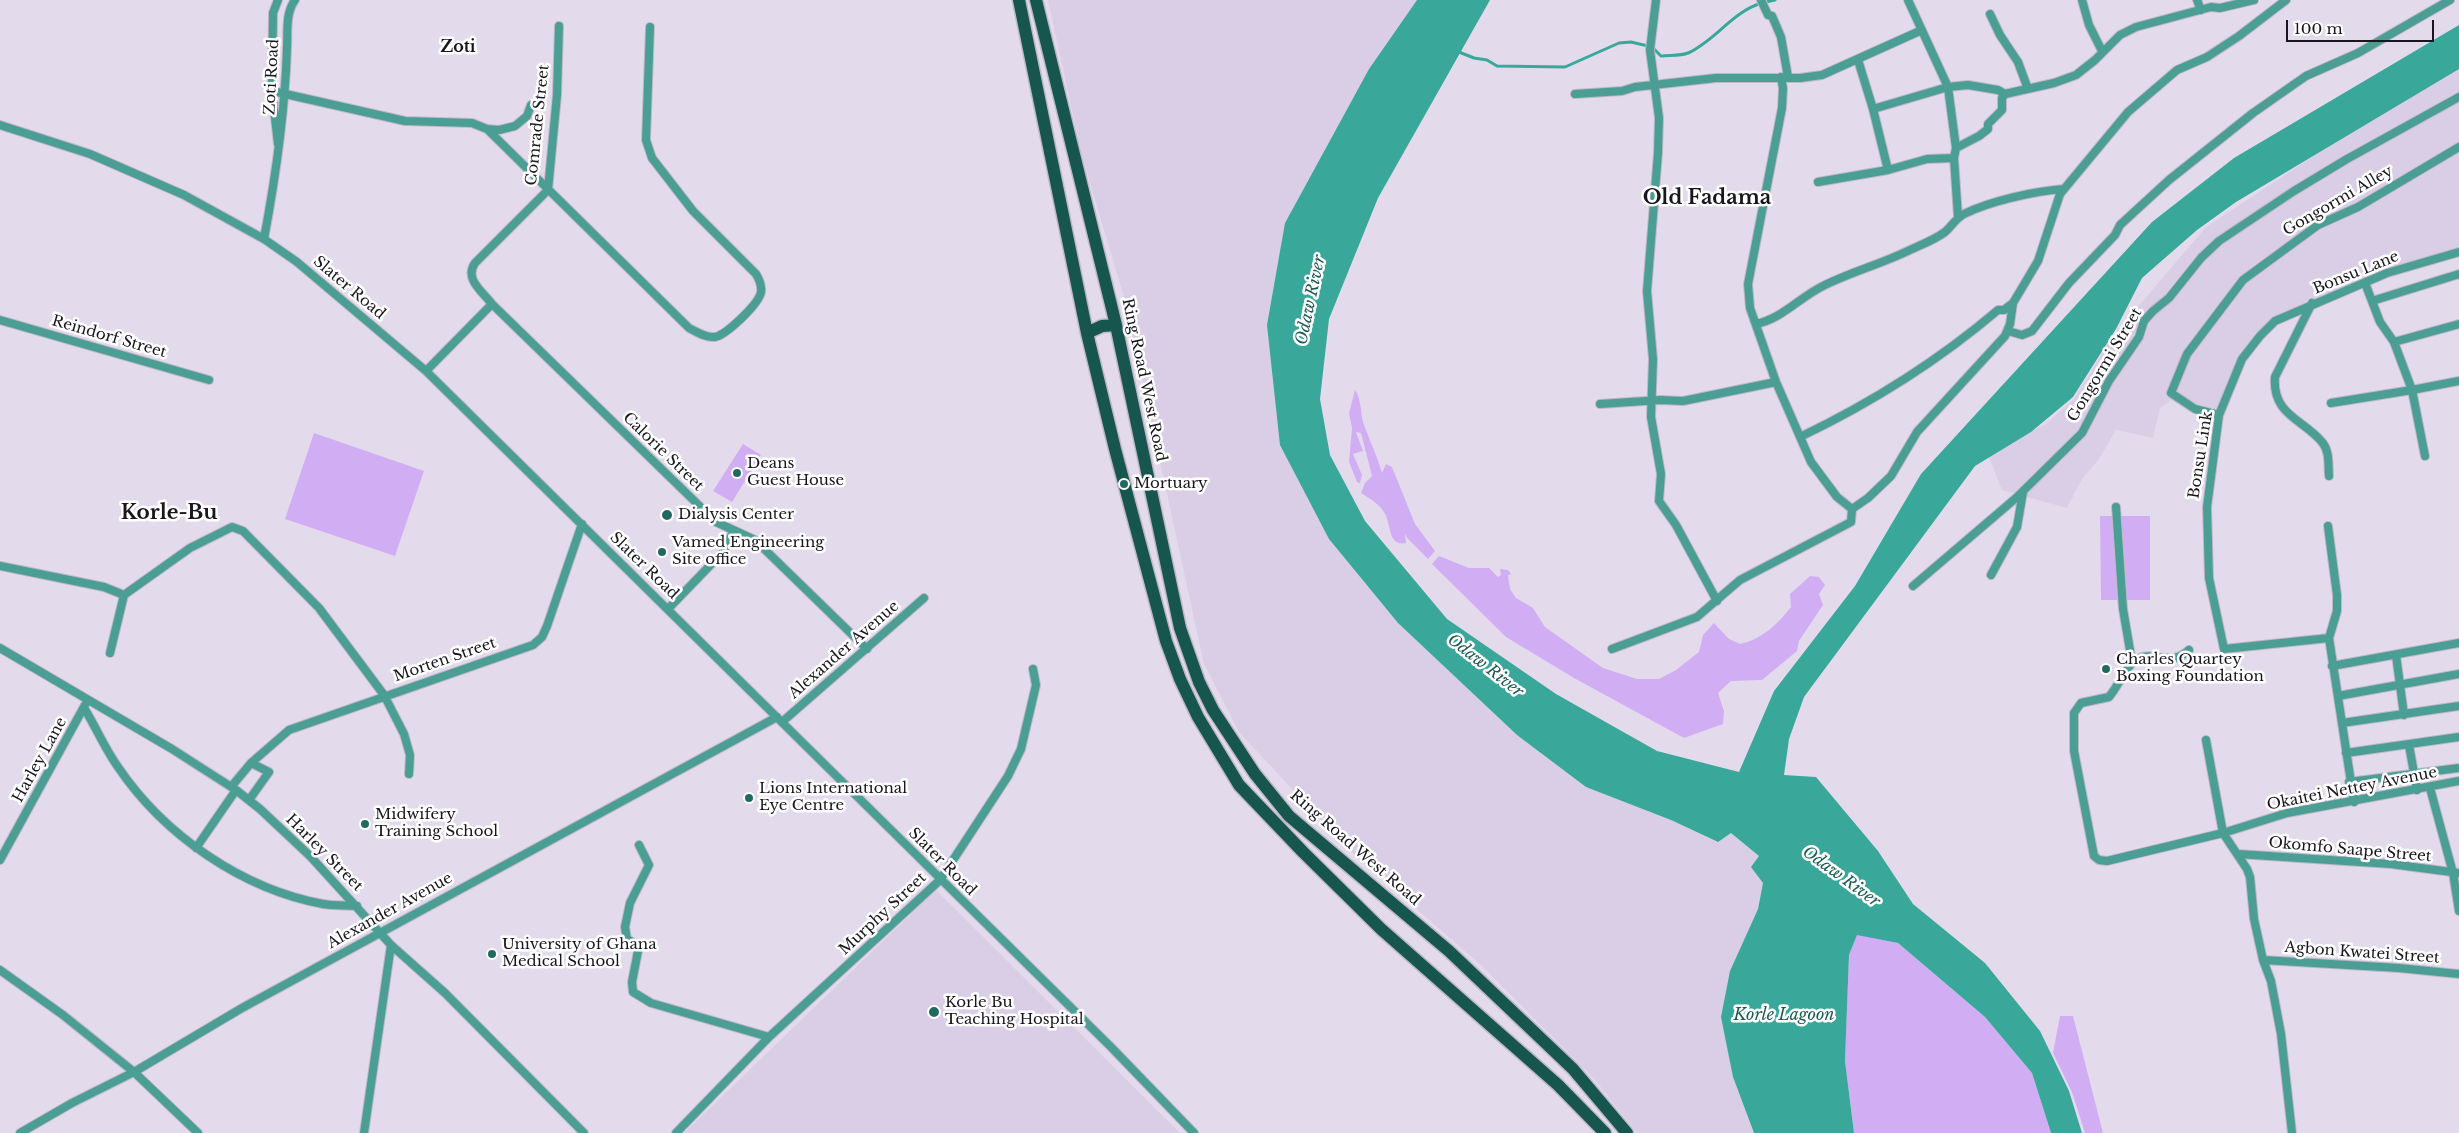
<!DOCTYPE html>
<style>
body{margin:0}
#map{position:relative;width:2459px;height:1133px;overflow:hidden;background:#e3dbec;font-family:"Libre Baskerville",serif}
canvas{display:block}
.scale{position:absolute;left:2286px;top:20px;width:148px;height:22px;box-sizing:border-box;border:2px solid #19171d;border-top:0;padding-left:6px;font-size:15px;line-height:18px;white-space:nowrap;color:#19171d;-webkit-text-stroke:4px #fff;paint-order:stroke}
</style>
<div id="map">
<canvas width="2459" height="1133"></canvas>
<div class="scale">100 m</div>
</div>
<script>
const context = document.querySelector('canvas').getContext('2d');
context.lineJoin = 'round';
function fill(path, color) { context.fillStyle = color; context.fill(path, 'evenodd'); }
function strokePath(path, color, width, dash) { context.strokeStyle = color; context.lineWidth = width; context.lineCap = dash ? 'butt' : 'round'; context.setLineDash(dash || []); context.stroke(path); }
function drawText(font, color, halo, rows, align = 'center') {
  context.font = font + ' "Libre Baskerville",serif'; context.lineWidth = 5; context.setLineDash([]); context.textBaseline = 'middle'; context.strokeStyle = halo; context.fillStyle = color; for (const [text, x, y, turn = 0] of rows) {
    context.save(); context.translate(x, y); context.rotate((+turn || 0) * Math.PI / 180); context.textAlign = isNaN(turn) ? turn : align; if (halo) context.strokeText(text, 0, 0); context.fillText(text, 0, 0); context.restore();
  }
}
const built = new Path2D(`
 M1048,0H1417L1369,69L1285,223L1329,539L1398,623L1517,735L1671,820L1717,842L1731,833L1759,856L1763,883L1758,909L1730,971L1733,1077L1754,1133H1637L1595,1080L1482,966L1348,849L1239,732L1204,664L1124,297L1082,156Z
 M2459,66V254L2328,298L2277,324L2240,363L2216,414L2196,411L2171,400L2160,408L2153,438L2116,430L2099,459L2082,479L2067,508L2002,490L1987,452L2046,424L2072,401L2089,376L2107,343L2206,227L2341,138Z
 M936,890L1180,1133H684Z`);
const green = new Path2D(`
 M1355,390C1362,399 1360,414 1364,425C1370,441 1377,456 1382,473L1386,464L1392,467L1415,524L1435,551L1428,559L1408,539L1405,534L1406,543C1388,547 1391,524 1385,514C1381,505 1369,498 1361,493L1365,483L1372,476L1361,433L1356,432L1363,451L1353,454L1362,475L1360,483L1357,482L1349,462L1352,428L1349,413Z
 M314,433L424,471L395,556L285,519Z
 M743,444L761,455L732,502L713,491Z
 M2100,516H2150V600H2101Z
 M1439,556L1469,568H1489L1498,577L1501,575L1500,569L1508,570L1511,574L1508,575L1510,589L1516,598L1533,608L1545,627L1603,668L1637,679H1659L1676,670L1699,652L1703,635L1714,623L1729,639L1740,644C1762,639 1777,625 1791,607L1790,594L1810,576L1819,577L1825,585L1819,594L1823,605L1799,641L1797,651L1762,680L1731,681L1718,693L1724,711L1723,724L1684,738L1574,678L1506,637L1432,564Z
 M1857,934L1898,943L1985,1017L2032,1073L2051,1133H1854L1845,1061L1849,955Z
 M2060,1016H2073L2103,1133H2085L2072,1092L2053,1053Z`);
const water = new Path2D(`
 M1417,0H1490L1378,198L1329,319L1320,399L1330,455L1365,521L1447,619L1556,694L1657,751L1739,772L1774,691L1855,586L1921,474L2152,222L2234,158L2459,25V69L2236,202L2197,230L2142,278L2116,329L2073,397L2031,432L1975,466L1804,697L1789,739L1784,775L1816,777L1878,851L1913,904L1985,963L2040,1031L2069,1091L2082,1133H2051L2032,1073L1985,1017L1898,943L1857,935L1849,955L1845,1061L1854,1133H1754L1733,1077L1721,1017L1730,971L1758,909L1763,883L1751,867L1759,856L1731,833L1718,842L1671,820L1586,787L1517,735L1398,623L1329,539L1280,445L1267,325L1285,223L1369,69Z`);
const stream = new Path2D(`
 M1766,2L1775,0
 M1652,47L1661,56C1669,55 1681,56 1688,53C1715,41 1733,11 1762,3
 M1459,52L1474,58L1487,60L1497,66L1565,67L1619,43L1631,42L1648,46`);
const minor = new Path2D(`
 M1656,0L1650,50L1659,118L1658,153L1647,291L1653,359L1651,417L1661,474L1659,501L1676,525L1717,601
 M1761,0L1768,15L1772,16L1781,37L1788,77
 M1908,0L1948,87L1956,148L1954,158L1958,217
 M2082,0L2089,25L2102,51
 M2197,0L2201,10
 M1990,14L2000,35L2018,62L2028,89
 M559,26L557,95L548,190L475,263C464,279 482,291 492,304L716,522L755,540L867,649
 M1858,60L1873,109L1888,170
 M1781,77L1783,88L1782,108L1748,284L1750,308L1776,382L1811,462L1837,497L1852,509
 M272,91L405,121L472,123L487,129L499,130L515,126L527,116L531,105
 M1575,94L1622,91L1635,87L1716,78H1800L1822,75L1922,30
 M1873,109L1948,87L1968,85L1998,90L2005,94L2054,83L2076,75L2095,60L2120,35L2136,27L2211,7L2220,8L2254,0
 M0,125L90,154L184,195L264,239L297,262L426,371L1111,1047L1194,1133
 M487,129L689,328C697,332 706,338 715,337C726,335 759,304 761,292C762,285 759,279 756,274L693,211L652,158L646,140L650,27
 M278,144L272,91L273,13L278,0
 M1956,148L1979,136L1988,129V124L2002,110V98L2005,94
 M1818,182L1888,170L1927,159L1954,158
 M264,239C276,175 285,113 287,48C288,32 285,14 295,0
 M2365,283L2380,322L2394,342L2412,390L2459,381
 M2372,301L2459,274
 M2312,303L2275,377C2272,415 2303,419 2322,442C2330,451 2328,465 2329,476
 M0,320L209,380
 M1756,324C1781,319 1798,299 1821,287C1850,272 1882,264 1912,249C1923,244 1936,239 1945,232C1952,226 1956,218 1964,214C1990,201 2035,191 2064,189
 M2008,331L2022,335L2032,331L2069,283L2115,235L2120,225L2169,180L2253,113L2306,76L2358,53L2450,0
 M2394,342L2459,324
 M426,371L492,304
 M2331,403L2412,390L2425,456
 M1600,404L1660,400L1683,401L1776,382
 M2219,415L2195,409L2171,393L2187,354L2243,280L2318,225L2358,207L2459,147
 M1800,437C1871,403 1938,361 1998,310H2004L2013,303L2038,261L2060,194L2128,112L2177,70L2207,57L2239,36L2286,0
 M2116,507L2123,609L2132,662
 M2328,526L2337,595V611L2329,638L2354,802
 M0,566L104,587L124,595
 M1991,575L2017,527L2023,492
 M1913,586L2016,498L2082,433L2109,381L2139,337L2144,321L2153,311L2169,298L2201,258L2219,241L2294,191L2347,159L2459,97
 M668,609L724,551L733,532
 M2329,638L2224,649L2209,578L2207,507L2219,415L2242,359L2260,336L2275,321L2387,273L2459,252
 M0,648L172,749L236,790L260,809L310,856L391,945L445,993L584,1133
 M1612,649L1697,617L1740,580L1851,522L1852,509L1868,498L1891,476L1917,432L2005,336L2010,324L2013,303
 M2189,650C2170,668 2156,650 2137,659C2128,663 2117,688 2109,697L2081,703L2074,713V751L2094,856L2099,860L2107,861L2223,833L2287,813L2459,781
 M110,653L124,595L190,548L232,527L243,531L319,608L384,695L404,734L410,755L409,774
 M2396,655L2404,715
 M2332,666L2459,643
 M2338,696L2459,674
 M84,708C96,727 105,749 118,767C164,835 242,889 323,904C334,906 346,905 357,906
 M782,722L924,598
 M2342,723L2459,706
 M2206,740L2223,833L2247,869L2250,877L2254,919L2263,960L2271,981L2281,1034L2292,1133
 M2409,745L2417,790
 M2346,753L2459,737
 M2349,782L2459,768
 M231,787L251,763L289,730L533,645L542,637L547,626L582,524
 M2430,788L2453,873L2459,911
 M249,800L269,772L251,763
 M639,845L649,865L630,903L625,927L627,939L639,946L632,982L633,992L651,1003L769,1037
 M196,848L236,790
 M2238,854L2391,864L2459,873
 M0,860L85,705
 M2263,960L2399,968L2459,974
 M0,970L63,1015L134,1072L198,1133
 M20,1133L72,1103L134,1072L242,1008L777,717
 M364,1133L391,945
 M676,1133L769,1037L940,880L1008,776L1021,749L1036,685L1033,669`);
const primary = new Path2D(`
 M1019,0L1087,333L1115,449L1166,641L1180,679L1198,717L1239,785L1303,852L1381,929L1558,1085L1605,1133
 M1036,0L1116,325L1180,628L1199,682L1213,710L1255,774L1289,816L1449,951L1573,1069L1627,1133
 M1087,333L1102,326L1116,325`);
const markers = [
 [737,473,5,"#206961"],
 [1124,484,5,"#206961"],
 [667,515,6,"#206961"],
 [662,552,5,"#206961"],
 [2106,669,5,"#206961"],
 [749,798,5,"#206961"],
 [365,824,5,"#206961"],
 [492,954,5,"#206961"],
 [934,1012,6,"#206961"]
];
const streetNames = [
 ["Zoti Road",272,77,-87],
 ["Comrade Street",538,125,-84],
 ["Gongormi Alley",2338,201,-30],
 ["Bonsu Lane",2356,273,-22],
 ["Slater Road",349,288,40],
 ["Reindorf Street",109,337,16],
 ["Gongormi Street",2105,365,-59],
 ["Ring Road West Road",1144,380,78],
 ["Calorie Street",663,452,44],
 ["Bonsu Link",2201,455,-81],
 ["Slater Road",644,566,44],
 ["Alexander Avenue",844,650,-41],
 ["Morten Street",445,660,-19],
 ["Harley Lane",40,760,-61],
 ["Okaitei Nettey Avenue",2352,789,-11],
 ["Ring Road West Road",1355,848,41],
 ["Okomfo Saape Street",2350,850,5],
 ["Harley Street",324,853,45],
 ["Slater Road",942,862,45],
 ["Alexander Avenue",390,911,-29],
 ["Murphy Street",883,914,-43],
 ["Agbon Kwatei Street",2362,953,4]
];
const poiNames = [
 ["Deans",747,464],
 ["Guest House",747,481],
 ["Mortuary",1134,484],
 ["Dialysis Center",678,515],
 ["Vamed Engineering",672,543],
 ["Site office",672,560],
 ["Charles Quartey",2116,660],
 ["Boxing Foundation",2116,677],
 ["Lions International",759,789],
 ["Eye Centre",759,806],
 ["Midwifery",375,815],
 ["Training School",375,832],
 ["University of Ghana",502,945],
 ["Medical School",502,962],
 ["Korle Bu",945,1003],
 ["Teaching Hospital",945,1020]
];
const neighbourhoodNames = [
 ["Zoti",458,47]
];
const waterNames = [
 ["Odaw River",1311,300,-78],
 ["Odaw River",1485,666,38],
 ["Odaw River",1841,877,36],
 ["Korle Lagoon",1784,1015]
];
const districtNames = [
 ["Old Fadama",1707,198],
 ["Korle-Bu",169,513]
];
fill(built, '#d9cee6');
fill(green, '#d1aef4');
fill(water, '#39a89b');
strokePath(stream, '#39a89b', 3);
strokePath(minor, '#bfb8c7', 10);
strokePath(primary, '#bfb8c7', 15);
strokePath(minor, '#4a9e93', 8);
strokePath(primary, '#17564f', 12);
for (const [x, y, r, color] of markers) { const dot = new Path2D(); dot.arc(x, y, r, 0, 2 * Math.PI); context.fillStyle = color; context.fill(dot); strokePath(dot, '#fff', 2); }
drawText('15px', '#19171d', '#fff', streetNames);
drawText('15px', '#19171d', '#fff', poiNames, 'left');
drawText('bold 16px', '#19171d', '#fff', neighbourhoodNames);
drawText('italic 16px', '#1d5a52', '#fff', waterNames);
drawText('bold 20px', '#19171d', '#fff', districtNames);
</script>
